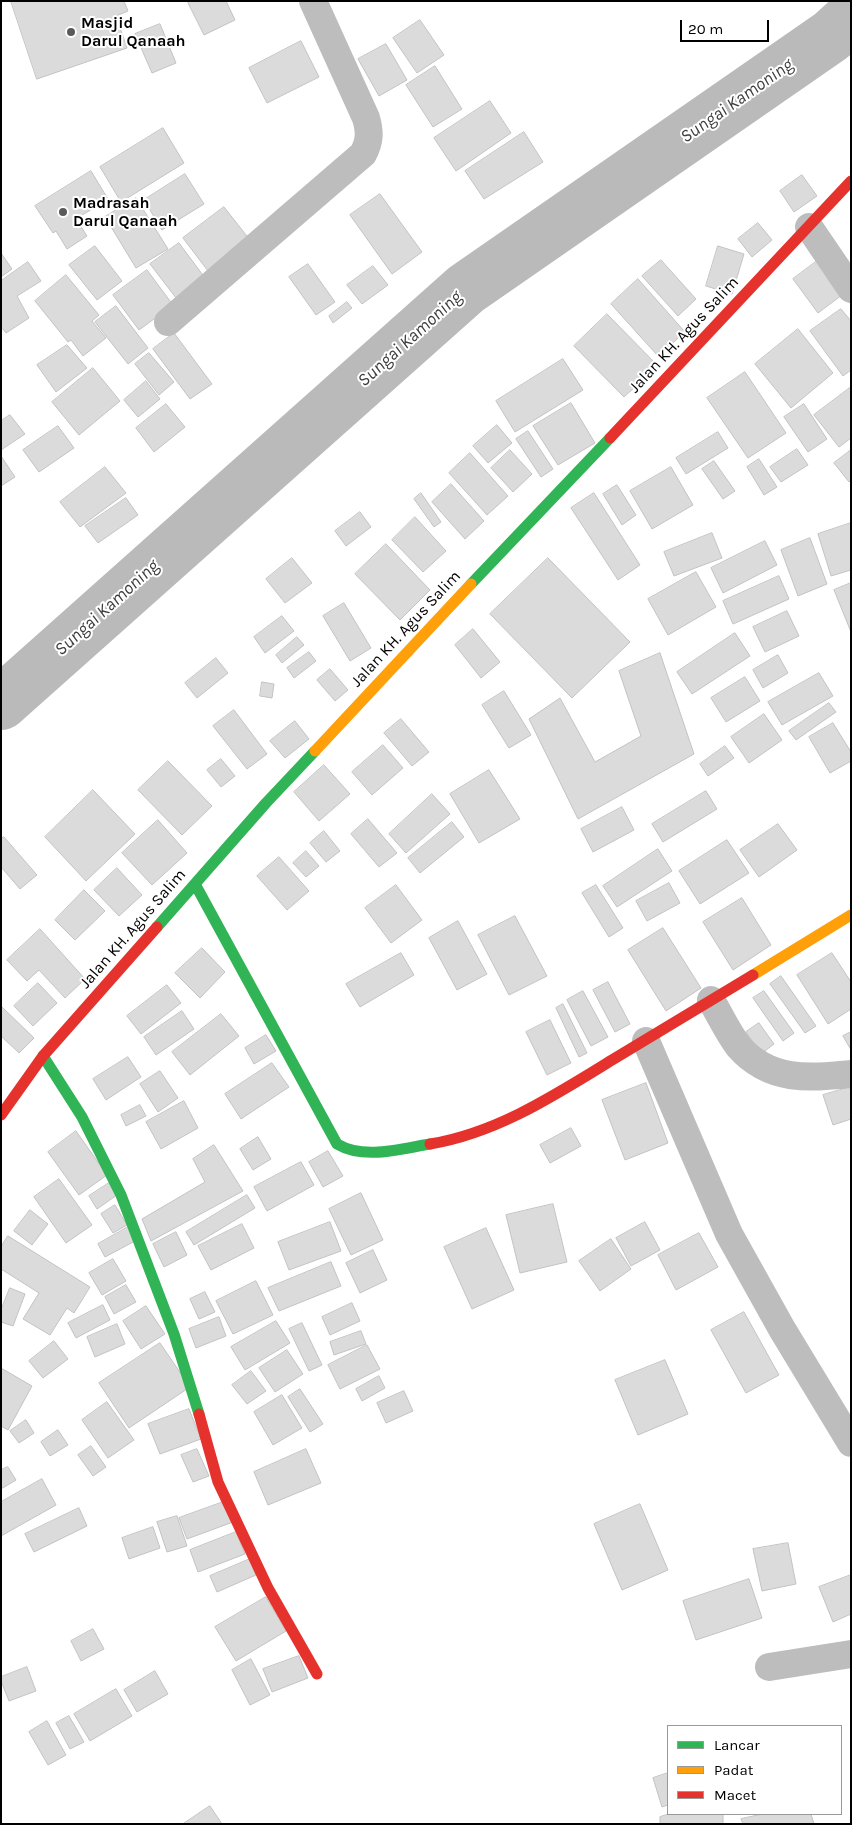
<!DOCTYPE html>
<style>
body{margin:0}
#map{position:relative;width:852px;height:1825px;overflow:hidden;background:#fff;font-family:Karla,sans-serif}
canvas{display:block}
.frame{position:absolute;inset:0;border:2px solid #000;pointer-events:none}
.legend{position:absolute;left:667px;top:1725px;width:175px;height:90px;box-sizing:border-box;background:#fff;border:1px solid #999;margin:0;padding:6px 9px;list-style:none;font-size:15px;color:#000}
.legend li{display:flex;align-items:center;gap:10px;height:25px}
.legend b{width:25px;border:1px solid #999}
.scale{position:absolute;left:680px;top:20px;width:89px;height:22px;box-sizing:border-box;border:2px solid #000;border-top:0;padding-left:6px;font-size:15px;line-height:18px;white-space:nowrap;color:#000;-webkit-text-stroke:4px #fff;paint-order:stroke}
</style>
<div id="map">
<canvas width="852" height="1825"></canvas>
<div class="frame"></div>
<ul class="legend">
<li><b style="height:6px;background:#30b455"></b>Lancar</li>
<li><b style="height:6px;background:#ff9f0a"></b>Padat</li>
<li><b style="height:6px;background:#e5322d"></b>Macet</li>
</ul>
<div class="scale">20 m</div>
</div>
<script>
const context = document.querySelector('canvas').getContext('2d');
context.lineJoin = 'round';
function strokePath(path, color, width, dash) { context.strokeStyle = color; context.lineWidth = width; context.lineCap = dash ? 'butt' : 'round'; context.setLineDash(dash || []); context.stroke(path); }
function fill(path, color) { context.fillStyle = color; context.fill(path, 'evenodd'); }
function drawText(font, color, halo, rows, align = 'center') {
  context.font = font + ' Karla,sans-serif'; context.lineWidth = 4; context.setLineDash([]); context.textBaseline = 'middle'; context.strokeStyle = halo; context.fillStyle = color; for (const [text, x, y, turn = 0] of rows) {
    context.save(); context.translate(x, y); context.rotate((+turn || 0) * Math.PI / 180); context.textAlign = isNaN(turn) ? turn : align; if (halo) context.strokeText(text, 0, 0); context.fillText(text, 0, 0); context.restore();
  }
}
const river = new Path2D(`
 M1,703L466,289L831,36L851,18`);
const building = new Path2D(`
 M11,1H124L128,11L116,16L127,48L37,79Z
 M191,1H226L235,20L204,35L188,3Z
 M420,20L444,55L417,73L393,38Z
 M160,24L176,63L152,73L135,34Z
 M301,41L319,77L267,103L249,68Z
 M386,44L407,80L379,96L358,59Z
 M435,66L462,109L433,127L406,85Z
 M490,101L511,133L456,171L434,138Z
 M163,128L184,163L121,202L100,167Z
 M524,132L543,162L484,199L465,171Z
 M91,171L108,199L76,219L87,236L67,249L56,231L53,233L35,206Z
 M185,174L204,204L162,230L144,200Z
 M802,175L817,196L794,212L780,191Z
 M380,194L422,252L392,274L350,215Z
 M136,198L168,249L136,268L105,217Z
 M224,207L250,240L208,271L183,238Z
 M758,223L772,240L752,257L738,239Z
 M179,243L208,282L180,303L150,264Z
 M95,246L122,281L97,300L69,265Z
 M718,246L744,254L732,294L706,286Z
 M1,253L12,269L1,277Z
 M661,260L696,299L678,316L642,276Z
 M817,261L842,295L818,313L793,279Z
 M28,262L41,281L17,296L29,318L6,333L1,327V281Z
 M308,264L335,302L316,315L289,277Z
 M373,266L388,285L362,304L347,285Z
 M147,270L173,305L139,330L113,295Z
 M66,275L99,315L92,321L106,338L83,356L71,340L68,342L35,301Z
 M638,279L685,332L658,356L611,304Z
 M347,302L352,308L333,323L329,316Z
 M116,306L148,348L128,364L95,322Z
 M841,309L851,321V370L843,376L810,331Z
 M607,314L658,366L624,397L574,346Z
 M798,329L833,373L791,408L755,364Z
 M174,333L212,384L190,399L153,349Z
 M67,345L87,368L56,392L37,365Z
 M149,353L174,382L159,395L135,364Z
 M563,359L583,390L515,432L496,401Z
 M93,368L120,401L79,435L52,402Z
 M745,372L786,433L748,458L707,398Z
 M146,381L160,399L138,417L124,400Z
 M851,387V438L839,447L814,415Z
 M571,403L595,443L558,465L533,426Z
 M166,404L185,427L154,452L136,428Z
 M804,404L827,439L808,452L784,417Z
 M10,415L25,434L1,450V421Z
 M497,425L512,443L488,463L473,446Z
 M58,426L74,448L39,472L23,450Z
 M528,431L553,469L541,477L516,439Z
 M718,432L728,448L686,474L676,458Z
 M797,449L808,465L781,482L770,467Z
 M510,450L532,474L513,492L491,468Z
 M851,450V480L849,482L834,463Z
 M470,453L508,496L487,515L449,473Z
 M1,456L15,477L1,486Z
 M759,459L777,487L764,495L747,467Z
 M714,461L735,491L723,499L702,469Z
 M105,467L126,493L80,527L60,502Z
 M671,467L693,505L652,529L630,491Z
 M451,484L484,521L465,539L432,502Z
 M617,485L636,515L622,525L603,494Z
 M421,493L441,522L434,527L414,499Z
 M594,493L640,565L618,580L571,508Z
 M126,498L138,515L98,543L85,526Z
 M360,512L371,527L346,546L335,531Z
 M415,517L446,551L423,572L392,540Z
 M851,523V570L831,576L818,534Z
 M712,533L722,558L674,576L664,552Z
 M810,538L827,584L798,596L781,550Z
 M765,541L777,565L723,593L711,568Z
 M386,544L430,590L400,620L355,574Z
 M292,558L312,583L285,603L266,579Z
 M548,558L630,642L572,698L490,614Z
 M696,572L716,607L668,635L648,599Z
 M779,576L789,599L733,624L723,601Z
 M851,583V632L834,590Z
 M344,603L371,648L350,661L323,616Z
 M787,611L799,636L765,652L753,627Z
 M282,616L294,631L265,653L254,637Z
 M473,629L500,662L481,678L455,645Z
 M735,633L750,656L692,694L677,672Z
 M297,637L304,645L282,663L276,655Z
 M309,652L316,661L294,678L287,668Z
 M660,653L694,754L578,819L529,719L560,698L595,762L641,736L619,671Z
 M778,655L788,673L763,688L753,670Z
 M216,658L228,673L197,698L185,683Z
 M330,669L348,690L335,701L317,680Z
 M819,673L833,696L782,725L768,702Z
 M745,677L760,701L726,722L711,698Z
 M262,682L274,684L272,698L260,696Z
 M504,691L531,735L509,748L482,705Z
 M829,703L836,712L796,740L789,731Z
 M234,710L267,754L247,769L213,726Z
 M764,714L782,740L749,763L731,737Z
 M401,719L429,752L412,766L384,733Z
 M295,721L309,739L285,758L270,741Z
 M833,723L851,752V761L830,773L809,737Z
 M383,745L403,768L372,795L352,772Z
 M725,746L734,758L708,776L700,764Z
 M221,759L235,776L221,787L207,770Z
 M168,761L212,806L182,835L138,790Z
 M324,765L350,794L319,821L294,792Z
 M489,770L520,819L479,843L450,794Z
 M93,790L135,834L86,881L45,837Z
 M706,791L717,809L663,842L652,824Z
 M432,794L450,814L406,853L389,834Z
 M622,807L634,830L593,852L581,829Z
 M368,819L397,853L379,867L351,834Z
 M158,820L187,853L152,885L122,853Z
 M452,822L464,837L420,873L408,858Z
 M778,824L797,850L759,877L740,850Z
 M324,831L340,851L326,862L310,843Z
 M4,837L37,875L20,889L1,867V839Z
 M727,840L749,873L700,904L679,871Z
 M658,849L672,871L617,907L603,886Z
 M306,851L319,866L306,877L293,863Z
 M279,857L309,891L287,910L257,876Z
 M117,868L142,895L119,916L94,890Z
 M669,883L680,903L647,921L636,901Z
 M396,885L422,920L391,943L365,908Z
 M596,885L623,928L609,937L582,893Z
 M84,890L105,911L75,940L55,920Z
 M742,898L771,945L733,970L703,922Z
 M515,916L547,976L509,995L478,935Z
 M458,921L487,974L457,990L429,938Z
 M663,928L701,988L666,1011L628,950Z
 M40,929L85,979L65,998L39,970L27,981L7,960Z
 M202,948L225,972L200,998L175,973Z
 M401,953L414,975L360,1007L346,984Z
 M832,953L851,982V1009L828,1024L797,975Z
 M781,976L816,1026L805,1033L770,984Z
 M608,982L630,1024L615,1032L593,990Z
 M38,983L57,1003L33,1026L14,1006Z
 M167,985L181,1003L141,1034L127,1016Z
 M583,991L608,1037L591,1046L567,1000Z
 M764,991L794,1033L783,1041L753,998Z
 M563,1004L587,1053L579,1057L556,1008Z
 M1,1006L34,1038L19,1053L1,1036Z
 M182,1011L194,1029L156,1055L144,1037Z
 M221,1014L239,1036L190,1075L172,1052Z
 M550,1020L571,1063L547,1075L526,1032Z
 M759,1023L774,1044L761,1054L746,1032Z
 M851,1032V1050L843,1036Z
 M266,1035L276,1051L254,1064L245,1048Z
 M128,1057L141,1077L106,1100L93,1079Z
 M272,1063L289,1087L241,1119L225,1094Z
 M160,1071L178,1098L158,1112L140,1084Z
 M646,1083L668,1143L625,1160L602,1100Z
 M851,1087V1119L833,1125L823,1095Z
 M184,1101L198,1128L161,1149L146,1122Z
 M140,1105L146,1116L126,1126L121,1115Z
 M571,1128L581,1146L550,1163L540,1145Z
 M76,1131L107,1175L79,1195L48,1152Z
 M258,1137L271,1159L253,1170L240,1149Z
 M214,1145L243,1191L151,1241L142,1219L205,1182L193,1159Z
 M328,1151L343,1176L323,1187L309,1162Z
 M301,1162L314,1185L267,1211L254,1187Z
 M59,1179L92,1225L66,1243L34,1197Z
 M109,1183L117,1195L97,1209L89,1196Z
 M361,1193L383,1240L351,1255L329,1209Z
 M247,1195L255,1208L194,1245L186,1232Z
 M553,1204L567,1262L520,1273L506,1215Z
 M115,1205L127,1225L113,1233L101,1214Z
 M30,1210L48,1224L32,1245L14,1231Z
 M330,1222L341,1251L289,1270L278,1242Z
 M645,1222L660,1250L631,1266L616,1238Z
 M242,1224L254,1248L211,1270L198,1246Z
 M128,1227L135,1241L105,1257L98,1244Z
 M486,1228L514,1290L472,1309L444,1247Z
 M176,1232L187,1255L164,1267L153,1244Z
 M699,1233L718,1267L676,1290L658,1255Z
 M8,1236L90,1287L74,1313L67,1308L50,1335L23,1319L39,1293L1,1269V1247Z
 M611,1239L631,1269L600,1291L579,1261Z
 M373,1250L387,1280L360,1293L346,1263Z
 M113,1259L126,1281L102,1295L89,1273Z
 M331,1262L341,1286L279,1311L268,1288Z
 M256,1281L273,1315L233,1334L216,1301Z
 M126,1285L136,1302L114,1314L105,1297Z
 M10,1288L25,1294L13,1326L1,1322V1310Z
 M205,1292L215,1312L199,1319L190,1299Z
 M352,1303L360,1321L330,1335L322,1317Z
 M103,1305L110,1320L76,1338L68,1323Z
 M146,1306L165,1334L141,1349L123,1321Z
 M744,1312L779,1375L746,1393L711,1330Z
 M219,1317L226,1336L196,1348L189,1329Z
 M276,1321L290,1343L245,1370L231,1347Z
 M302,1323L322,1365L309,1371L289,1329Z
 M117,1324L125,1344L95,1357L87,1337Z
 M361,1331L366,1344L334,1355L330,1342Z
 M54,1341L68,1359L43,1378L29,1361Z
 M160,1343L190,1387L129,1428L99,1383Z
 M367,1345L380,1369L340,1389L328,1365Z
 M287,1350L303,1374L275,1392L259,1368Z
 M665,1360L688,1414L638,1435L615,1380Z
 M1,1368L32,1386L8,1430L1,1426Z
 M251,1371L266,1391L247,1404L232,1385Z
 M379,1376L385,1388L362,1401L356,1389Z
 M300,1389L323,1424L310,1432L288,1397Z
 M404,1391L413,1411L386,1423L377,1403Z
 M282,1395L302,1428L273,1445L254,1412Z
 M107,1402L134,1440L108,1458L82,1420Z
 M189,1409L201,1439L160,1454L148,1424Z
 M26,1420L34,1433L19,1443L10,1431Z
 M58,1430L68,1445L50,1456L41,1442Z
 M91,1446L106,1467L93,1476L78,1455Z
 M197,1449L209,1476L193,1482L181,1455Z
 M306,1449L321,1483L268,1505L254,1472Z
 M8,1467L16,1480L1,1489V1470Z
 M42,1479L56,1505L1,1536V1502Z
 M226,1501L233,1522L187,1539L179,1518Z
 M640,1504L668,1570L622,1590L594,1524Z
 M79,1508L87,1526L34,1552L25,1534Z
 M177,1516L187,1546L167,1552L157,1522Z
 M153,1527L160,1548L129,1559L122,1538Z
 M236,1532L245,1554L198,1572L190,1550Z
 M788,1543L796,1584L762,1591L753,1549Z
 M250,1559L256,1575L217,1592L210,1576Z
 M851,1575V1614L833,1622L819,1587Z
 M749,1579L762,1618L696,1640L683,1601Z
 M266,1597L286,1631L236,1661L215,1627Z
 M93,1629L104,1649L81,1661L71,1641Z
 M299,1656L308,1678L272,1692L263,1669Z
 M251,1659L270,1695L250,1705L232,1670Z
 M27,1667L36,1691L9,1701L1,1681V1677Z
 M155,1671L168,1694L137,1712L124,1690Z
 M116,1689L132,1716L90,1741L74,1714Z
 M69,1716L84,1742L70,1749L56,1723Z
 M47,1721L66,1755L48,1765L29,1732Z
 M668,1773V1805L662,1807L653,1778Z
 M210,1806L222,1824H183Z
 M669,1814H723V1824H660V1817Z
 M763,1814H811L814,1824H743L741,1819Z`);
const street = new Path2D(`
 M809,227L851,289
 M168,322L363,154C370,141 370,132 366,118L313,1
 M711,1000C720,1015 728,1033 739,1047C770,1082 809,1078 851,1074
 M646,1041L729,1234L782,1329L851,1443
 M769,1667L851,1654`);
const fast = new Path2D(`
 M471,584L610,438
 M195,884L337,1144C364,1160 400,1149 430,1144
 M157,927L266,803L315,751
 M43,1056L82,1117L121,1195L174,1334L199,1414`);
const slow = new Path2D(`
 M315,751L471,584
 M753,975L851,915`);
const jam = new Path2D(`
 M610,438L851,181
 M1,1115L43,1056L157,927
 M430,1144C497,1133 555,1095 612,1060C659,1032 706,1003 753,975
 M199,1414L218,1482L268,1588L317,1674`);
const markers = [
 [71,32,5,"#595959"],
 [63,212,5,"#595959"]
];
const poiNames = [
 ["Masjid",81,23],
 ["Darul Qanaah",81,41],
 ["Madrasah",73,203],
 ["Darul Qanaah",73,221]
];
const streetNames = [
 ["Jalan KH. Agus Salim",684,335,-47],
 ["Jalan KH. Agus Salim",406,629,-47],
 ["Jalan KH. Agus Salim",133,929,-49]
];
const waterNames = [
 ["Sungai Kamoning",737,101,-35],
 ["Sungai Kamoning",410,339,-42],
 ["Sungai Kamoning",107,608,-42]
];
strokePath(river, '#bababa', 54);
fill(building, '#dbdbdb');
strokePath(building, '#c3c3c3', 1);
strokePath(street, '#bdbdbd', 28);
strokePath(fast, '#30b455', 11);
strokePath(slow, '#ff9f0a', 11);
strokePath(jam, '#e5322d', 11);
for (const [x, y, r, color] of markers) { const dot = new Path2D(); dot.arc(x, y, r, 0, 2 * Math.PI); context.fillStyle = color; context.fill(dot); strokePath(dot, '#fff', 2); }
drawText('bold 16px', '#000', '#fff', poiNames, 'left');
drawText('16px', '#000', '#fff', streetNames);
drawText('italic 18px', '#3d3d3d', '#fff', waterNames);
</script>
